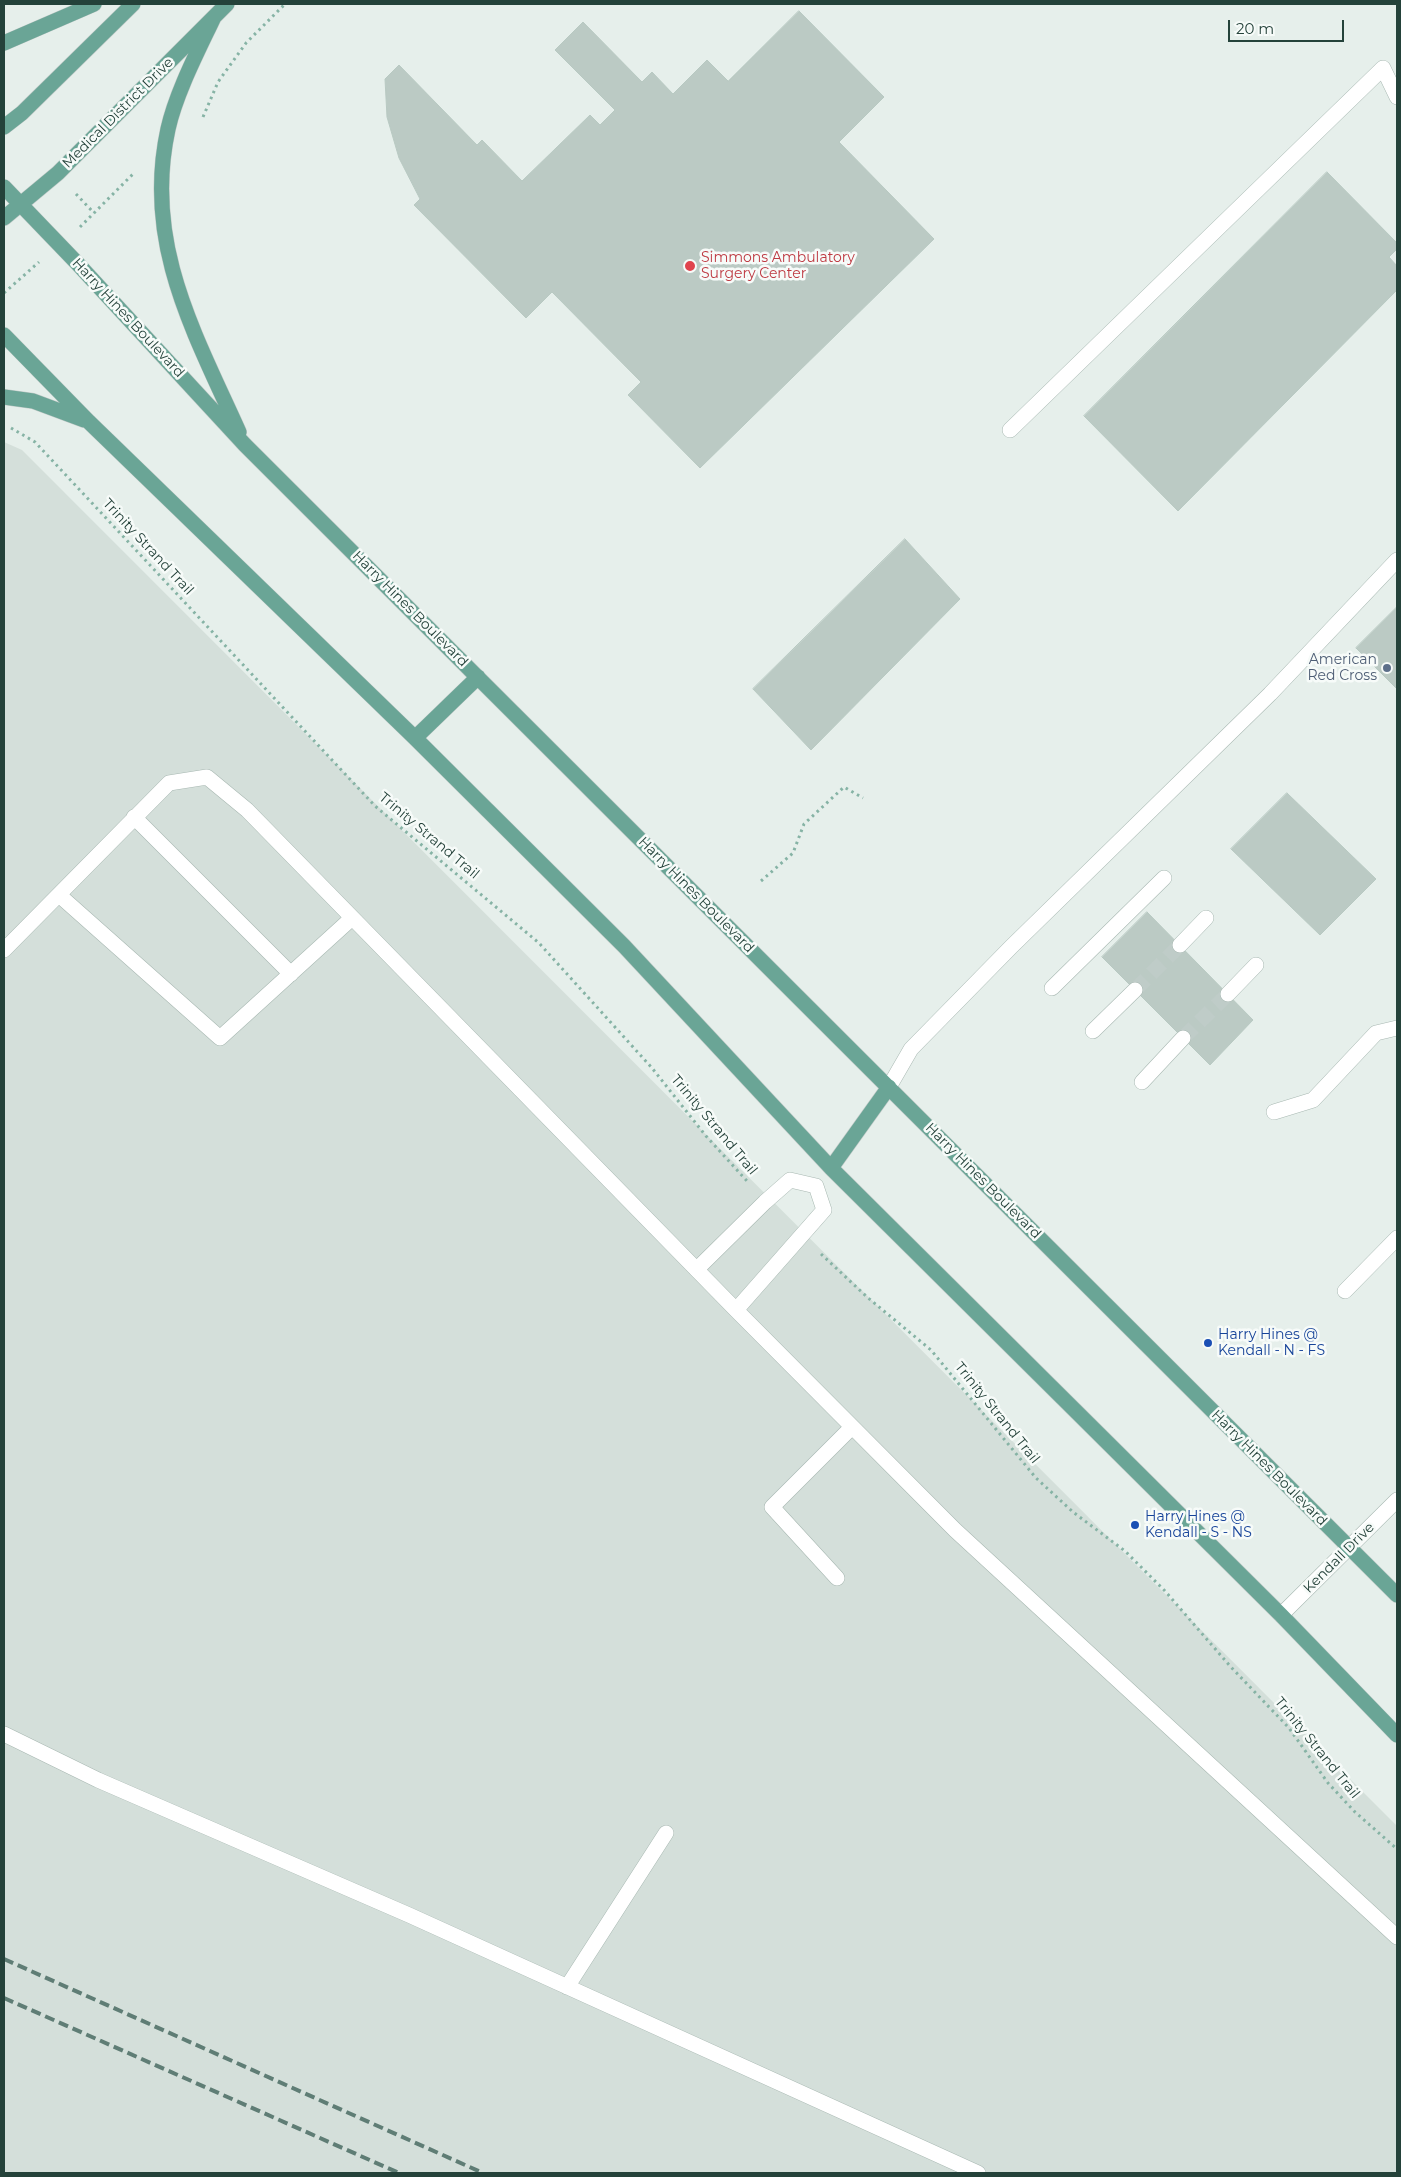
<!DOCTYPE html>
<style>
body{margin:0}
#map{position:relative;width:1401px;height:2177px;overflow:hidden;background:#e6efeb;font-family:Montserrat,sans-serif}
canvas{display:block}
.frame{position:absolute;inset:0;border:5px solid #24423a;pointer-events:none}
.scale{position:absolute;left:1228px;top:20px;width:116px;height:22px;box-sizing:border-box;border:2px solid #24423a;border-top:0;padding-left:6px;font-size:15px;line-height:18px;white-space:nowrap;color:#24423a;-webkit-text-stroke:4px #f7fbf9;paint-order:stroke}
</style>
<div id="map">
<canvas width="1401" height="2177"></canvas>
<div class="frame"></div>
<div class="scale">20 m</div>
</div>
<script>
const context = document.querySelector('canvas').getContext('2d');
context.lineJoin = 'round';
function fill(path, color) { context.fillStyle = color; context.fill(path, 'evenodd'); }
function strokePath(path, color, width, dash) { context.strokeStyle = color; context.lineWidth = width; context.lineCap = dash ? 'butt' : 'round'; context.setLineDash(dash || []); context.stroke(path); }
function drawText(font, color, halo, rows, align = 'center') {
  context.font = font + ' Montserrat,sans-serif'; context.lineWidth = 5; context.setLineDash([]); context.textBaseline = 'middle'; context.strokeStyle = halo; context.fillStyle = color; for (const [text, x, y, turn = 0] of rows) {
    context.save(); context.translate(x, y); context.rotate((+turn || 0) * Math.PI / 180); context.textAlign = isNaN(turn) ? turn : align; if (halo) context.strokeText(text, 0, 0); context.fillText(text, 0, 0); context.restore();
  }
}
const built = new Path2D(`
 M4,442L22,450L1397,1826V2173H4Z`);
const building = new Path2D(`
 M799,11L884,97L839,142L934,239L700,468L628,395L641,382L552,292L526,318L414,205L420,199L399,158L387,117L385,79L399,65L477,145L482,140L522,181L590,115L600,125L615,110L555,50L583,22L642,82L652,72L673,94L707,60L728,81Z
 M1327,172L1397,243V249L1389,257L1397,266V290L1178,511L1084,416Z
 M905,539L960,599L811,750L753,689Z
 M1397,607V689L1356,648Z
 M1287,793L1376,879L1320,935L1231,849Z
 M1147,912L1253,1020L1210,1065L1102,957Z`);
const minorTunnel = new Path2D(`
 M1135,990L1180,945
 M1183,1038L1228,994`);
const path = new Path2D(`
 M203,117L218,82L246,43L285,4
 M76,194L94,213
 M80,227L134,173
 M4,293L39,262
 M11,428L35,442L375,806L539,943L652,1068L706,1136L747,1181
 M761,881L793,853L804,824L844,787L863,798
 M821,1254L867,1297L931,1350L1036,1478L1073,1512L1125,1551L1165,1591L1230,1666L1289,1728L1328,1783L1355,1812L1397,1849`);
const minor = new Path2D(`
 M1010,430L1383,68L1397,97
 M134,817L291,974
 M59,895L220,1038L352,918
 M1180,945L1206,918
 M4,950L169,783L207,777L247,810L736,1310L955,1530L1397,1937
 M1052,988L1164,878
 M1228,994L1256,965
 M1093,1031L1135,990
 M1142,1082L1183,1038
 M889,1087L911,1049L1011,947L1270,694L1397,560
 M1274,1112L1313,1100L1376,1033L1397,1028
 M697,1269L765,1202L790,1180L816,1186
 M1345,1291L1397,1238
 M736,1310L824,1210L816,1186
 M837,1578L772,1507L852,1427
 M1281,1615L1397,1500
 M4,1734L98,1780L409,1915L978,2173
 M567,1987L666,1833`);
const major = new Path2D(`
 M214,17C198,51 176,93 168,129C143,243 194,332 239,432
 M4,43L94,4
 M4,127L22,113L133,4
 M4,187L77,263L245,445L1397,1595
 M4,218L58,173L227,4
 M4,335L89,422L415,738L624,946L831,1168L1281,1615L1397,1735
 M4,397L33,401L84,420
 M415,738L478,677
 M831,1168L889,1087`);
const rail = new Path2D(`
 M4,1959L483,2173
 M4,1998L399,2173`);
const markers = [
 [690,266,6,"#e0444e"],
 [1387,668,5,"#5c6f8a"],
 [1208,1343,5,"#1a4fb4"],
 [1135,1525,5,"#1a4fb4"]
];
const streetNames = [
 ["Medical District Drive",118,113,-45],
 ["Harry Hines Boulevard",128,318,47],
 ["Trinity Strand Trail",148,547,47],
 ["Harry Hines Boulevard",410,609,45],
 ["Trinity Strand Trail",429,836,40],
 ["Harry Hines Boulevard",696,895,45],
 ["Trinity Strand Trail",714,1125,50],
 ["Harry Hines Boulevard",983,1181,45],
 ["Trinity Strand Trail",997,1413,51],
 ["Harry Hines Boulevard",1269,1468,45],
 ["Kendall Drive",1339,1558,-45],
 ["Trinity Strand Trail",1317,1748,51]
];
const healthNames = [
 ["Simmons Ambulatory",701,258],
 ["Surgery Center",701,274]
];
const serviceNames = [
 ["American",1377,660],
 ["Red Cross",1377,676]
];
const transitNames = [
 ["Harry Hines @",1218,1335],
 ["Kendall - N - FS",1218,1351],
 ["Harry Hines @",1145,1517],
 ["Kendall - S - NS",1145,1533]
];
fill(built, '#d4dfda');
fill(building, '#bbcac4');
strokePath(building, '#b8c9c2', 1);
strokePath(minorTunnel, '#bfccc8', 15, [15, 8]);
strokePath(minor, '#a8b8b2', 16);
strokePath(major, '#c2cac8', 16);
strokePath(path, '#86b3a5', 3, [2.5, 4]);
strokePath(minor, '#fff', 15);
strokePath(major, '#6aa596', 15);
strokePath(rail, '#5f7d75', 4, [10, 5]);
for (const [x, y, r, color] of markers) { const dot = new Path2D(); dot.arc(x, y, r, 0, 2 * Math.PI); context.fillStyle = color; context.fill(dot); strokePath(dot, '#f7fbf9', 2); }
drawText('14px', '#24423a', '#f7fbf9', streetNames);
drawText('14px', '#be3a42', '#f7fbf9', healthNames, 'left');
drawText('14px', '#4e5e75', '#f7fbf9', serviceNames, 'right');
drawText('14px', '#164399', '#f7fbf9', transitNames, 'left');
</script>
